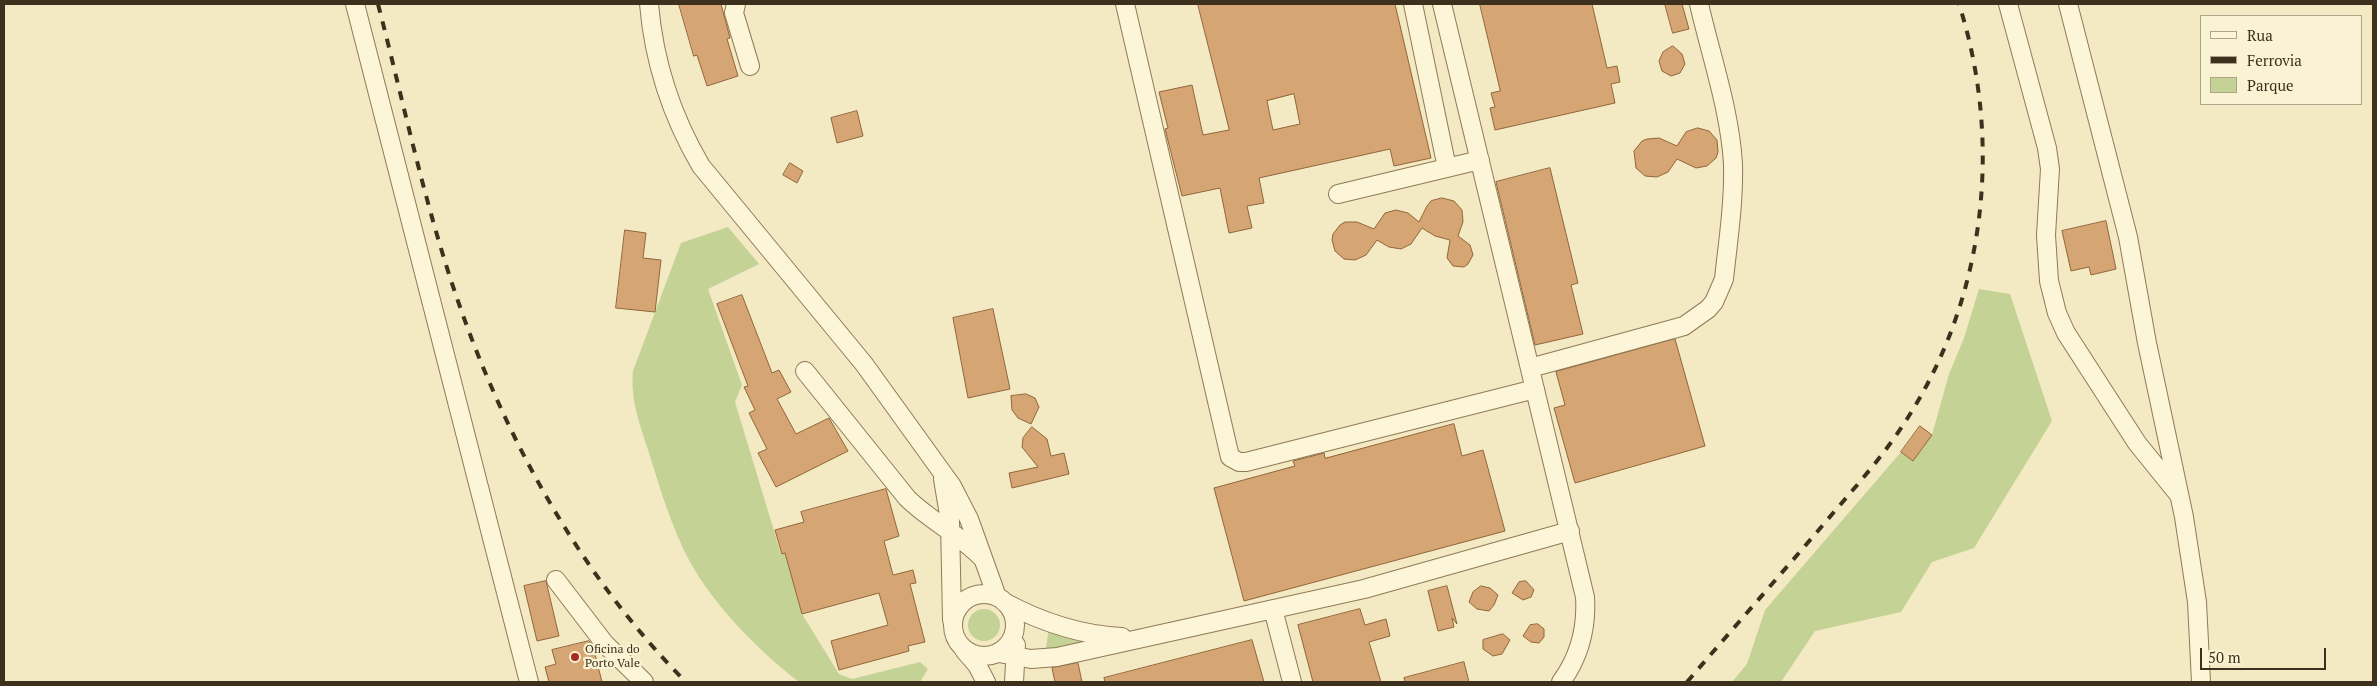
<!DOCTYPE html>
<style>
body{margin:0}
#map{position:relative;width:2377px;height:686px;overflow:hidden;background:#f3e9c2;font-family:"PT Serif",serif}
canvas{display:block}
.frame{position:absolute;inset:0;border:5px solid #3d301d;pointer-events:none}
.legend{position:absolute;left:2200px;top:15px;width:162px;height:90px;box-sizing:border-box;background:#f9f2d3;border:1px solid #aea48a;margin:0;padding:6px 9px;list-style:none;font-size:15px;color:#3d301d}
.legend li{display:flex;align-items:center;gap:10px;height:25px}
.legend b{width:25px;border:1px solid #aea48a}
.scale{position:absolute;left:2200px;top:648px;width:126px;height:22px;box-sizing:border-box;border:2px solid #3d301d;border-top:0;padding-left:6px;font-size:15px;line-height:18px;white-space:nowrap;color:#3d301d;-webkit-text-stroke:4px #f9f2d3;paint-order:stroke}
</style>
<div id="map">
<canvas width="2377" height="686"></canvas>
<div class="frame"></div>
<ul class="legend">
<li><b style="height:6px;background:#fcf5d7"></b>Rua</li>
<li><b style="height:6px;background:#3d301d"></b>Ferrovia</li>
<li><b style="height:14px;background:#c5d295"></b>Parque</li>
</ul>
<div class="scale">50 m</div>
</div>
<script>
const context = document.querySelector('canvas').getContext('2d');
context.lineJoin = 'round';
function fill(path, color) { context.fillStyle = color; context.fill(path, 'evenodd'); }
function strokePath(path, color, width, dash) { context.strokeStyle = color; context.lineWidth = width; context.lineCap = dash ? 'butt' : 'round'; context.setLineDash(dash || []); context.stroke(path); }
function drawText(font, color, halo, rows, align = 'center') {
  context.font = font + ' "PT Serif",serif'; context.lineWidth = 4.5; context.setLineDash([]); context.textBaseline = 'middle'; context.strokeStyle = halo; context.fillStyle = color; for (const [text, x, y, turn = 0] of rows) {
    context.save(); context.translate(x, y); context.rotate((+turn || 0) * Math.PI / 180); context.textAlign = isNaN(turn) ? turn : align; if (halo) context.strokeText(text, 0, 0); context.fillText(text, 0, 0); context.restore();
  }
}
const green = new Path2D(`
 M728,227L759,264L708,289L742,385L735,402L781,554L785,553L802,614L839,674L852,679L920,662L928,669L920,682H799C758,650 716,608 690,562C672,528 661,492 650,456C641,427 630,401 633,371L681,243Z
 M1979,289L2010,294L2052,421L1974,548L1932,562L1901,612L1815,631L1781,682H1732L1747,664L1765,610L1901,452L1913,461L1932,435L1949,374L1964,338Z
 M968 625a16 16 0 1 1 32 0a16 16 0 1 1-32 0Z
 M1049,628L1091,641L1090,646L1046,648Z`);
const building = new Path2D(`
 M679,4H721L730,38L727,39L738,76L707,86L697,55L694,56Z
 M1198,4H1395L1431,158L1394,166L1390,149L1259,178L1264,203L1247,206L1252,228L1229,233L1220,188L1182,196L1165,129L1168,128L1159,92L1192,85L1203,135L1229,130ZM1294,94L1300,124L1273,130L1267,101Z
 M1480,4H1592L1607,68L1617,66L1620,82L1611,84L1615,103L1495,130L1490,108L1495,107L1491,93L1500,91Z
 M1665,4H1682L1689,29L1673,33Z
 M1673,46L1682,54L1685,64L1680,73L1671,76L1662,71L1659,61L1663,52Z
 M857,111L863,136L837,143L831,118Z
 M1698,128L1709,131L1717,140L1718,152L1716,158L1707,166L1696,168L1677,159L1668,172L1657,177L1645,176L1636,168L1634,151L1642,141L1647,139L1659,138L1677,146L1686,132Z
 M790,163L803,171L797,183L783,175Z
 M1550,168L1578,283L1571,285L1583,334L1535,345L1496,182Z
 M1442,198L1454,201L1462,210L1463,222L1458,236L1470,245L1473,255L1468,264L1464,267L1453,266L1447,258L1450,240L1435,236L1422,228L1411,244L1401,249L1389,247L1377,240L1366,255L1355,260L1344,259L1335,251L1332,240L1333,234L1340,225L1345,222H1357L1374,229L1385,213L1396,210L1408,213L1419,222L1427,206L1431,201Z
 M2106,221L2116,269L2091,275L2089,267L2071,271L2062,231Z
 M625,230L646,233L643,258L661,260L655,312L616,308Z
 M742,295L772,373L779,370L791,392L777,399L796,434L829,418L848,451L776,487L758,453L767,449L749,413L755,410L744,387L748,386L717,304Z
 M993,309L1010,389L968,398L953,318Z
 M1675,339L1705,446L1575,483L1554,408L1565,405L1556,372Z
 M1026,394L1035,398L1039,407L1031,424L1018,418L1012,410L1011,396Z
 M1454,424L1462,456L1483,450L1505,531L1244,601L1214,488L1295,466L1293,461L1324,453L1325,458Z
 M1920,426L1932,435L1913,461L1901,452Z
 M1032,427L1047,439L1051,456L1064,453L1069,474L1012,488L1009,473L1038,467L1022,447L1023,438Z
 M886,489L899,536L884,541L893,575L913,570L916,583L910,584L925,642L908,646L909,651L839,670L831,641L888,625L879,593L802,614L785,553L782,554L775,530L804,522L801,512Z
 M546,581L559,636L537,641L524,586Z
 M1526,581L1534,590L1531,597L1523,600L1512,593L1519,582Z
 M1447,586L1457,624L1452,618L1454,627L1438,631L1428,591Z
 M1481,586L1490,588L1498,595L1494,605L1489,611L1477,609L1469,602L1473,592Z
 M1360,609L1365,625L1386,619L1390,636L1369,642L1381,682H1313L1298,625Z
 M1538,624L1544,629V637L1539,643L1531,642L1523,636L1530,625Z
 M1503,634L1510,640L1502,654L1493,656L1483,649V640Z
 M1252,640L1264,682H1105L1104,678Z
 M589,641L593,646L602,682H549L545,667L556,664L552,650Z
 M1464,662L1469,682H1405L1404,678Z
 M1078,663L1082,682H1055L1052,668Z`);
const minor = new Path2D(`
 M355,4L529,682
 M649,4C654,63 671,115 701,166L864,364L952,486L969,519L997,597
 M736,4L734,13L750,66
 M1125,4L1230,457L1239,462H1246L1535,389
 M1413,4L1447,168
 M1442,4L1585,597C1587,629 1580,656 1561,682
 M2008,4L2047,148L2050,169L2046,235L2049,281L2057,313L2066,333L2137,443L2179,495
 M2068,4L2128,237L2147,343L2184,517L2197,602L2201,682
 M1338,194L1480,160
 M1530,368L1684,326L1708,309L1714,302L1724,279C1728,241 1734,203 1733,164C1730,111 1711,56 1699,4
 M805,371L907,498C930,521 961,535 983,559
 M943,479L950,521L952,620
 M556,580L605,644L644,682
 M953 625a31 31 0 1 1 62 0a31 31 0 1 1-62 0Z
 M1004,602C1041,622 1080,635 1122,637
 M1273,609L1292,682
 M964,650L977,665L986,682
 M999,653L1031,659L1057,657L1364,589L1570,531
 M1014,682L1016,645`);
const rail = new Path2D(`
 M378,4C404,104 425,207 459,304C507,442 583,579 686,682
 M1687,682C1730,632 1774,582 1817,532C1848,495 1881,460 1907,419C1986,296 2003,142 1959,4`);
const markers = [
 [575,657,5,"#a42d20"]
];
const poiNames = [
 ["Oficina do",585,650],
 ["Porto Vale",585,664]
];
fill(green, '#c5d295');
fill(building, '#d5a674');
strokePath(building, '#91653a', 1);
strokePath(minor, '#8f7a57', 20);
strokePath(minor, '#fcf5d7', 18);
strokePath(rail, '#3d301d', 4, [9, 9]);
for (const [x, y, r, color] of markers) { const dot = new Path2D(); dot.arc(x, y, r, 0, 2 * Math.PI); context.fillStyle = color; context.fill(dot); strokePath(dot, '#f9f2d3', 2); }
drawText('12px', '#3d301d', '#f9f2d3', poiNames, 'left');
</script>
